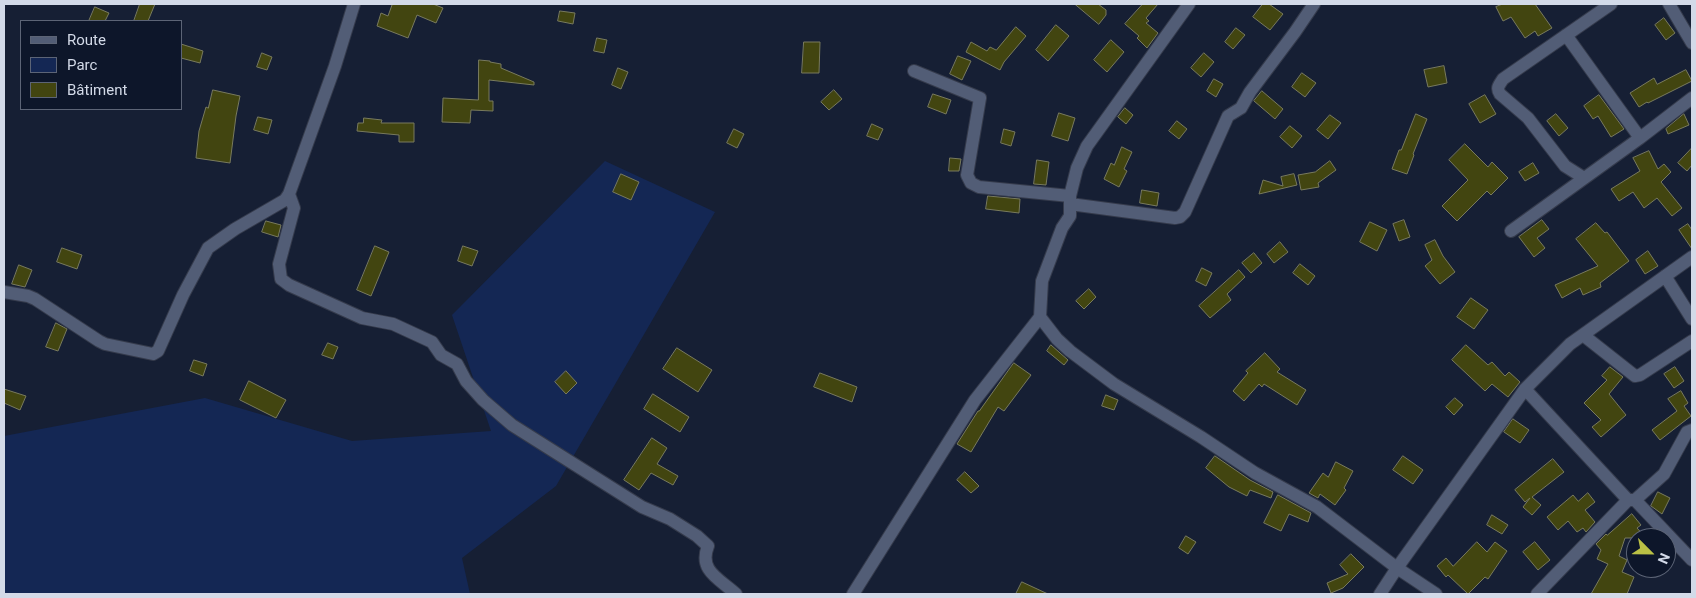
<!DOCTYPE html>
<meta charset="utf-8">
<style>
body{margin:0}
#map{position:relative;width:1696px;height:598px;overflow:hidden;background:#161f34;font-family:Roboto,sans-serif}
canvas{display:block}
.frame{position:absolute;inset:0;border:5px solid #d3dae8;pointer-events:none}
.legend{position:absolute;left:20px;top:20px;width:162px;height:90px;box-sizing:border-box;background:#0d162a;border:1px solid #5c6476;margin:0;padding:6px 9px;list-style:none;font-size:15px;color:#d3dae8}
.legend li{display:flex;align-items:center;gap:10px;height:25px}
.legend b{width:25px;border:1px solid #5c6476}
.north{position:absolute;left:1626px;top:528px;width:50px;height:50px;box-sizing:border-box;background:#0d162a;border:1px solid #5c6476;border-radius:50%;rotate:113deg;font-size:14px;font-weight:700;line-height:20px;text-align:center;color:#d3dae8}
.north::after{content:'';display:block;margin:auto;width:18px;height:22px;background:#bac045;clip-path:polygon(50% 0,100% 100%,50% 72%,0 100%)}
</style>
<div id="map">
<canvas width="1696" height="598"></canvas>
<div class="frame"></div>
<ul class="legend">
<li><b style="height:6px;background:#525d76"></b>Route</li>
<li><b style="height:14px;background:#142754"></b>Parc</li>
<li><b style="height:14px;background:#424510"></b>Bâtiment</li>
</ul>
<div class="north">N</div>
</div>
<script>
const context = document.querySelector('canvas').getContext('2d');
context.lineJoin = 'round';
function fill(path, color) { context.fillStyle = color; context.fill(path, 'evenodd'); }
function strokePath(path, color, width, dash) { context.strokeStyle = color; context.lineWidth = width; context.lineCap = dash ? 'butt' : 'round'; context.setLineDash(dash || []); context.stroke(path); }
const green = new Path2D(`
 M605,161L715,212L556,486L462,558L470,594H4V436L205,398L352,441L491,431L452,315Z`);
const building = new Path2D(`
 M140,4H155L148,21H134Z
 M389,4H433L443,8L436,23L417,15L408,38L377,26L381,13L388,16L392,5Z
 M1075,4H1098L1106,10V15L1099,24Z
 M1143,4H1158L1146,18L1149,21L1146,23L1158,33L1147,48L1137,38L1139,36L1125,24Z
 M1263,4H1269L1283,14L1270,30L1253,17Z
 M1503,4H1535L1552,28L1538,36L1535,31L1525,38L1511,17L1503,21L1496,7Z
 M95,7L109,13L105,21H89Z
 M560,11L575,13L573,24L558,21Z
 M1664,18L1675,33L1666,40L1655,25Z
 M1056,25L1069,36L1048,61L1036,50Z
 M1016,27L1026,36L1004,62L1000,70L966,52L971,42L987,51L990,47L996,50Z
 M1236,28L1245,35L1233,49L1225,42Z
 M597,38L607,40L604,53L594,51Z
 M1111,40L1124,52L1107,72L1094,60Z
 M804,42H820L819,73H802Z
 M181,44L203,51L200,63L181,58Z
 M262,53L272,57L267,70L257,67Z
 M1204,53L1214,62L1201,77L1191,68Z
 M958,56L971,61L962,80L950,74Z
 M479,60L490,61V62L501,64V68L534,82V85L489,80V101H493V111L471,110L470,123L442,122L443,98L478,100Z
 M1444,66L1447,83L1428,87L1424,70Z
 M618,68L628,72L621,89L612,85Z
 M1686,70L1692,81L1648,103L1647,102L1639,107L1630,93L1654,78L1657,84Z
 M1302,73L1316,83L1305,97L1292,87Z
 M1214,79L1223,84L1216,97L1207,91Z
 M213,90L240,96L236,116L230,163L196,158L199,131L206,107L208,108Z
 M834,90L842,99L829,110L821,102Z
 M1262,91L1283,109L1275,119L1254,101Z
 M933,94L951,100L946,114L928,107Z
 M1485,95L1496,114L1480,123L1469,104Z
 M1599,95L1624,129L1611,137L1598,116L1593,119L1584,106Z
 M1125,108L1133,115L1126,124L1118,117Z
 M1059,113L1075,118L1068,141L1052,136Z
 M1416,114L1427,119L1413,154L1414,155L1407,174L1392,169L1399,150H1401Z
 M1556,114L1568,128L1559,136L1547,121Z
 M1684,114L1689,125L1668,134L1666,129Z
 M1330,115L1341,123L1328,139L1317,130Z
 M258,117L272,120L268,134L254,130Z
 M364,118L382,120L381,123H414V142H399V135L357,131L358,123H363Z
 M1177,121L1187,129L1179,139L1169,131Z
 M872,124L883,129L878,140L867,136Z
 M1290,126L1302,136L1292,148L1280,137Z
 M734,129L744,134L737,148L727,143Z
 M1004,129L1015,132L1011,146L1001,143Z
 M1465,144L1488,167L1492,162L1508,178L1491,195L1487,191L1457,221L1442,206L1468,180L1449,160Z
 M1122,147L1132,152L1124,169L1127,171L1119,187L1104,179L1111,163L1114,165Z
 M1692,148V165L1687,171L1678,163Z
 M1649,151L1658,169L1664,164L1671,172L1661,182L1682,208L1672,216L1657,198L1644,208L1633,192L1619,201L1611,189L1640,171L1633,158Z
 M950,158L961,159L959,171H949Z
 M1037,160L1049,162L1046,185L1034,184Z
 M1330,161L1336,170L1318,183L1319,187L1301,190L1298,175L1315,172Z
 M1533,163L1539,173L1525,181L1519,172Z
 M621,174L639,182L631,200L613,192Z
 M1294,174L1297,185L1259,194L1263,180L1283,186L1281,177Z
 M1142,190L1159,193L1157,206L1140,203Z
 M988,196L1020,199L1019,213L986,209Z
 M1404,220L1410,237L1399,241L1393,224Z
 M1542,220L1549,229L1537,238L1545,248L1534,257L1519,237Z
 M266,221L281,225L278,237L262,232Z
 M1370,222L1387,230L1377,251L1360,242Z
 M1596,223L1605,233L1607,232L1629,261L1600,283L1601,287L1583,295L1580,288L1562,298L1555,285L1598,266L1576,239Z
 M1688,224L1692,230V249L1679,230Z
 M1435,240L1443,256L1455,272L1440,284L1425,266L1432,260L1425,245Z
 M1280,242L1288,252L1274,263L1267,254Z
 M375,246L389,252L371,296L357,290Z
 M463,246L478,251L472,266L458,261Z
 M62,248L82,255L77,269L57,262Z
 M1648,251L1658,266L1645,274L1636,260Z
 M1254,253L1262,263L1251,273L1242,263Z
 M1300,264L1315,276L1308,285L1293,273Z
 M19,265L32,270L25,287L12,284Z
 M1202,268L1212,273L1206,286L1196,281Z
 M1239,270L1245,277L1227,294L1231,300L1210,318L1199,306Z
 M1089,289L1096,297L1084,309L1076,301Z
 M1471,298L1488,310L1474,329L1457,317Z
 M56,323L67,329L58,351L46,347Z
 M328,343L338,347L333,359L322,355Z
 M1051,345L1068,360L1064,365L1047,351Z
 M1466,345L1488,365L1492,362L1505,376L1509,372L1520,382L1508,397L1492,384L1485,391L1452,360Z
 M677,348L712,370L698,392L663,369Z
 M1265,353L1280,369L1277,372L1306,390L1297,405L1264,384L1262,387L1259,384L1244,401L1233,391L1248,373L1246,371Z
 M194,360L207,364L203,376L190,371Z
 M1014,363L1031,375L1004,411L998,407L971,452L957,444L978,411H979Z
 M1610,367L1623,377L1609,394L1626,415L1601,437L1592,427L1601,420L1584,403L1607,380L1602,376Z
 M1675,367L1684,381L1674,388L1664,374Z
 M566,371L577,383L566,394L555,382Z
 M820,373L857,387L852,402L814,387Z
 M249,381L286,400L276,418L240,400Z
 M4,389L26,396L20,410L4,403Z
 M1681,391L1688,403L1684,406L1691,416L1660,440L1652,430L1677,411L1668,399Z
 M653,394L689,417L680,432L644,409Z
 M1106,395L1118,400L1114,410L1102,406Z
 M1455,398L1463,405L1454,415L1446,407Z
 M1513,419L1529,430L1520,443L1504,432Z
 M652,438L667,448L657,464L678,476L673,485L651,473L639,490L624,480Z
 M1215,456L1250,480L1273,492L1271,498L1250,490L1247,496L1229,487L1206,468Z
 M1403,456L1423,470L1413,484L1393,470Z
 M1553,459L1564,472L1532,497L1541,505L1532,515L1523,507L1530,498L1525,502L1515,490Z
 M1336,462L1353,471L1344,488L1346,490L1335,505L1320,494L1318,498L1309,493L1323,473L1328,477Z
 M965,472L979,486L971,493L957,480Z
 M1658,492L1670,498L1662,514L1651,506Z
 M1588,493L1595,502L1585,510L1595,522L1586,532L1583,528L1577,532L1568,521L1558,530L1547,517L1573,495L1578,501Z
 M1278,495L1311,513L1308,522L1289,514L1281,531L1264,523Z
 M1632,514L1641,525L1637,528L1646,538H1625L1619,556L1627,560L1622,572L1634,577L1627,594H1591L1608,564L1597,559L1601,550L1596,544L1606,534L1607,535Z
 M1492,515L1508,525L1502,534L1487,525Z
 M1186,536L1196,542L1188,554L1179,548Z
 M1477,542L1487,552L1495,542L1507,551L1488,579L1485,577L1468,594L1448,575L1446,577L1437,566L1446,558L1453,566Z
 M1535,542L1550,560L1538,570L1523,552Z
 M1351,554L1364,567L1343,588L1331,593L1327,583L1348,574L1340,565Z
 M1022,582L1048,594H1016Z`);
const street = new Path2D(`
 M1189,4L1087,146L1077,168L1070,196V216L1062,228L1042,281L1040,317L1057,339L1070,351L1114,384L1201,437L1255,473L1317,507L1397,568L1436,594
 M1566,35L1640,138
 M914,71L980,98L967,175L971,183L979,187L1070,196
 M1584,178L1565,166L1528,118L1500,94C1496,88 1499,85 1503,79L1611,4
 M289,194L294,208L279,264L281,279L289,285L362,318L393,324L432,342L441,355L457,364L466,381L483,400L512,425L642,507L670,519L697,536L708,546C698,571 720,579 736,594
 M1070,204L1175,218L1180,217L1185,212L1228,116L1241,108L1250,92L1295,32L1314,4
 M1511,231L1640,138L1692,98
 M1665,276L1692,319
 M4,292L28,296L35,299L99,341L105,344L153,354L158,351L183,295L208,248L235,229L285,200L289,194L335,66L354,4
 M1583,335L1635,376L1640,375L1692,341
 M1525,389L1628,500H1635L1692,560
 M1635,500L1664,474L1687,432L1692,430
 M853,594L975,400L1040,317
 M1380,594L1397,568L1525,389L1570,344L1692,257
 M1537,594L1628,500`);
const secondary = new Path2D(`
 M1669,4L1692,43`);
fill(green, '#142754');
fill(building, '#424510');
strokePath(building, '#787a5e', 1);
strokePath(street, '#353b4c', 14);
strokePath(secondary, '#353b4c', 14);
strokePath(street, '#525d76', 12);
strokePath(secondary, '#525d76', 12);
</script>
